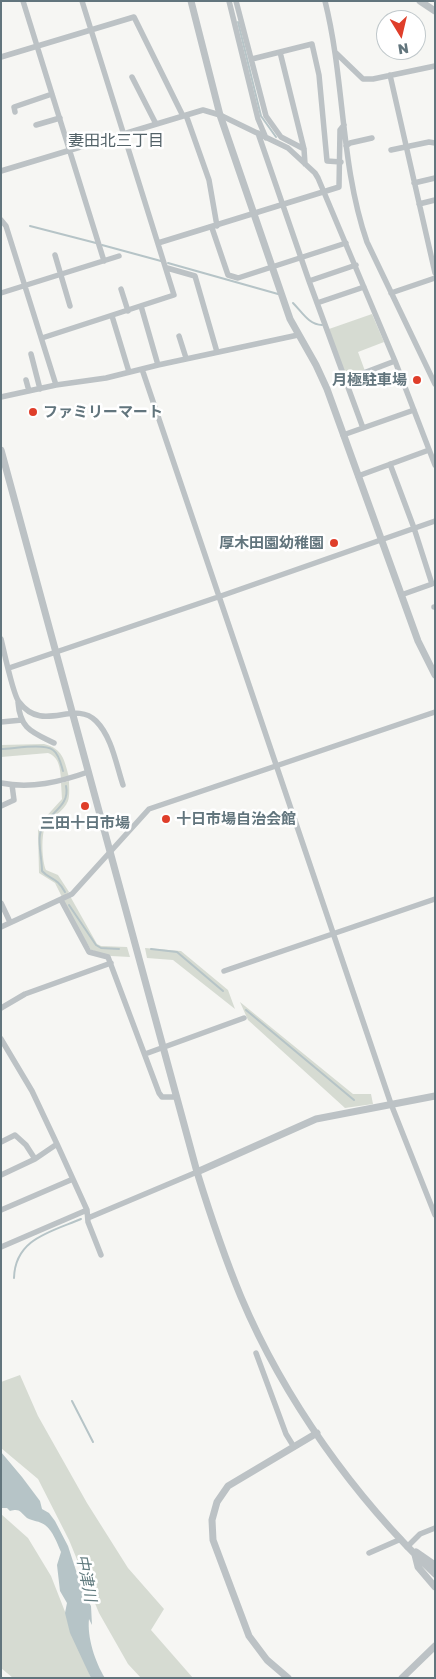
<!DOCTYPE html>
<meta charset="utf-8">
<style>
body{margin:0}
#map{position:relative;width:436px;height:1679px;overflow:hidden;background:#f6f6f3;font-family:"Golos Text",sans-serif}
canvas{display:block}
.frame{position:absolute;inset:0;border:2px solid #62757d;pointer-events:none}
.north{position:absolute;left:376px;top:10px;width:50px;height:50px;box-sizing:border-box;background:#fff;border:1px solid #c0c8cb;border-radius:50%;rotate:171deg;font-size:14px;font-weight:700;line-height:20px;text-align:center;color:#62757d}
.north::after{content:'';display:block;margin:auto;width:18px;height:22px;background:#df3e2a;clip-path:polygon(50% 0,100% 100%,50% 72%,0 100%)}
</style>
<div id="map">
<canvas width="436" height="1679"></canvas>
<div class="frame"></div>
<div class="north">N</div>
</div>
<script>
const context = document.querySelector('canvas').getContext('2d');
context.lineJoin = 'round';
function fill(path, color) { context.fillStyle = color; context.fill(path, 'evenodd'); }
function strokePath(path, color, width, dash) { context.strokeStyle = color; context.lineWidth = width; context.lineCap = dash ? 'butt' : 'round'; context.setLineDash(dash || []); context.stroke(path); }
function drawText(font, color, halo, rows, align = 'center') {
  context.font = font + ' "Golos Text","Noto Sans JP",sans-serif'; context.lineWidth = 5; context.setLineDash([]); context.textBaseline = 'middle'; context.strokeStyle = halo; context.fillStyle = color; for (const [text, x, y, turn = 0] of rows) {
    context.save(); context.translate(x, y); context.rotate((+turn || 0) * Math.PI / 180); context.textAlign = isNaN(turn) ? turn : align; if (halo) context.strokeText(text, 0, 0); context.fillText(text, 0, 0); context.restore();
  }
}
const green = new Path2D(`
 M372,314L384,342L358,352L365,371L346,377L329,329Z
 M44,744C63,749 64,759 69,777L61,778C60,768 59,757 48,753L1,757V745Z
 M69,781C69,787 70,795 68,801C64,812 50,817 45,827C41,836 42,861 46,870L58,875L69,892L62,897L55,883L39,873L38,830L43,820L62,799L61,783Z
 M70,896L97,944L101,946L127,947L130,957L111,956L91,950L62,901Z
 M145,948L181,951L228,990L235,1009L173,960L147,958Z
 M240,1002L353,1094H371L373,1104L345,1108L248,1020Z
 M20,1375L38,1416L87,1503L128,1568L164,1609L151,1630L193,1678H141L128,1664L99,1613L69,1540L38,1479L1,1448V1382Z
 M1,1514L28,1538L51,1576L91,1678H13L1,1668Z`);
const water = new Path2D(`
 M1,1452L22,1477L40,1501L42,1509L49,1513L55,1521L68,1546L83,1592L91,1606L92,1625L89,1619C87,1637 95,1662 105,1678H91L70,1633L65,1613L67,1603L60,1591L57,1565L61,1552C57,1543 53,1531 45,1525C40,1521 32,1521 27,1518C20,1512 20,1508 10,1511L7,1508H1Z`);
const stream = new Path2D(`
 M238,22L261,116L276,137
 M30,226L96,243
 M102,245L161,261
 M168,263L278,294
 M293,303C302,312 309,325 322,325
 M1,749C13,749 43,743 53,750C59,754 61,764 63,771
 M65,892C57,877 50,880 42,871C42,859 38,845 40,834C44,814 71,808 66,786
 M69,905L96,945L101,948L119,949
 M151,949L177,952L223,991
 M246,1010L354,1100
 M14,1278C15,1239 50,1232 81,1219
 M72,1401L93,1442`);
const minor = new Path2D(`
 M23,1L104,261
 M229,1L258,119L266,138
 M236,1L266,116L281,137L304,149
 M325,1C345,81 340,164 367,242L435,384
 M280,52L304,149L305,164
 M336,53L363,79H373L435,66
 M1,57L134,17L183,116
 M252,59L312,44L319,75L327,161L341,162
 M390,75L435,273
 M132,77L156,124
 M15,112L14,107L52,94
 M186,115L209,180L217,226
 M36,125L60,118
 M258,133L309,281L363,428
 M346,146L350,143L372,138
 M391,150L429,142L435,143
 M1,171L203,110L220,115L288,148L315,173L318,178L395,361L435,465
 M414,183L435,178
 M419,204L435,200
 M1,220L6,226L56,385
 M212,228L228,275L238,278L346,243
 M158,243L339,187L340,130L344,125
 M55,255L70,306
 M167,268L195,276L217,352
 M309,281L356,265
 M121,289L128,311
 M1,293L119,256
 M391,293L435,278
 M317,303L364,287
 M141,306L158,365
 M112,316L129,372
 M179,336L186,358
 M42,338L174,295L82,1
 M31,354L40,389
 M142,369L391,1104L435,1215
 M26,380L29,391
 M345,380L395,361
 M1,397L56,385L106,378L158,365L298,335
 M343,435L414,410
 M390,464L414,528L432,584L401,595
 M358,476L429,450
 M434,607H435
 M1,639C4,651 13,695 19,702C43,734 74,699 96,721C112,737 116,764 123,785
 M9,668L218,597L435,521
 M18,702C20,729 32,732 54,743
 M1,722L22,720
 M1,783C31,789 60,782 88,772
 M1,806L14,800L12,785
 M61,900L89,952L108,957L159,1093L162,1097H177
 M1,903L10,922
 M1,927L72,894L149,809L435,712
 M224,971L435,899
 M1,1008L25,994L111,963
 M1,1039L32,1091L57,1144L87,1210L88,1222L101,1255
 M145,1054L244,1018
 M1,1142L15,1135L26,1145L35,1159
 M1,1175L35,1159L57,1144
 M1,1210L73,1179
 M88,1218L197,1172
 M1,1247L87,1210
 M256,1353L286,1434L294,1447
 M407,1547L420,1534L435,1528
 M369,1553L401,1539`);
const tertiary = new Path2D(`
 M191,1L220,115L290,319L316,365L327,389L418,641L435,675
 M420,1L435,11
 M1,450L197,1172C210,1214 224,1256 241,1297C284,1399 355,1498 435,1574
 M197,1172L316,1119L435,1096
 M416,1552L435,1565
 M415,1555L418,1567L435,1587
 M288,1678L267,1660L249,1636L213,1540L212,1520L217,1502L228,1486L317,1433
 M402,1678L435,1646`);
const markers = [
 [417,380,5,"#df3e2a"],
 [33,412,5,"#df3e2a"],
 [334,543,5,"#df3e2a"],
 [85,806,5,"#df3e2a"],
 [166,819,5,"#df3e2a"]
];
const poiNames = [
 ["月極駐車場",407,380],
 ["ファミリーマート",43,412,"left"],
 ["厚木田園幼稚園",324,543],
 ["十日市場自治会館",176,819,"left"],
 ["三田十日市場",85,823,"center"]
];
const neighbourhoodNames = [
 ["妻田北三丁目",116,141]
];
const waterNames = [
 ["中津川",86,1578,79]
];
fill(green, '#d6dbd2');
fill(water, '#b6c4c7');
strokePath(stream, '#b6c4c7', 2);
strokePath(minor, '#bcc2c5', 5.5);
strokePath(tertiary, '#bcc2c5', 7);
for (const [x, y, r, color] of markers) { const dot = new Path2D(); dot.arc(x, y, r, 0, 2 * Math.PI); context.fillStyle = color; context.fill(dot); strokePath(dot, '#fff', 2); }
drawText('bold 15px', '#62757d', '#fff', poiNames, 'right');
drawText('16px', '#536268', '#fff', neighbourhoodNames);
drawText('italic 16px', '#617b7f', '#fff', waterNames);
</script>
